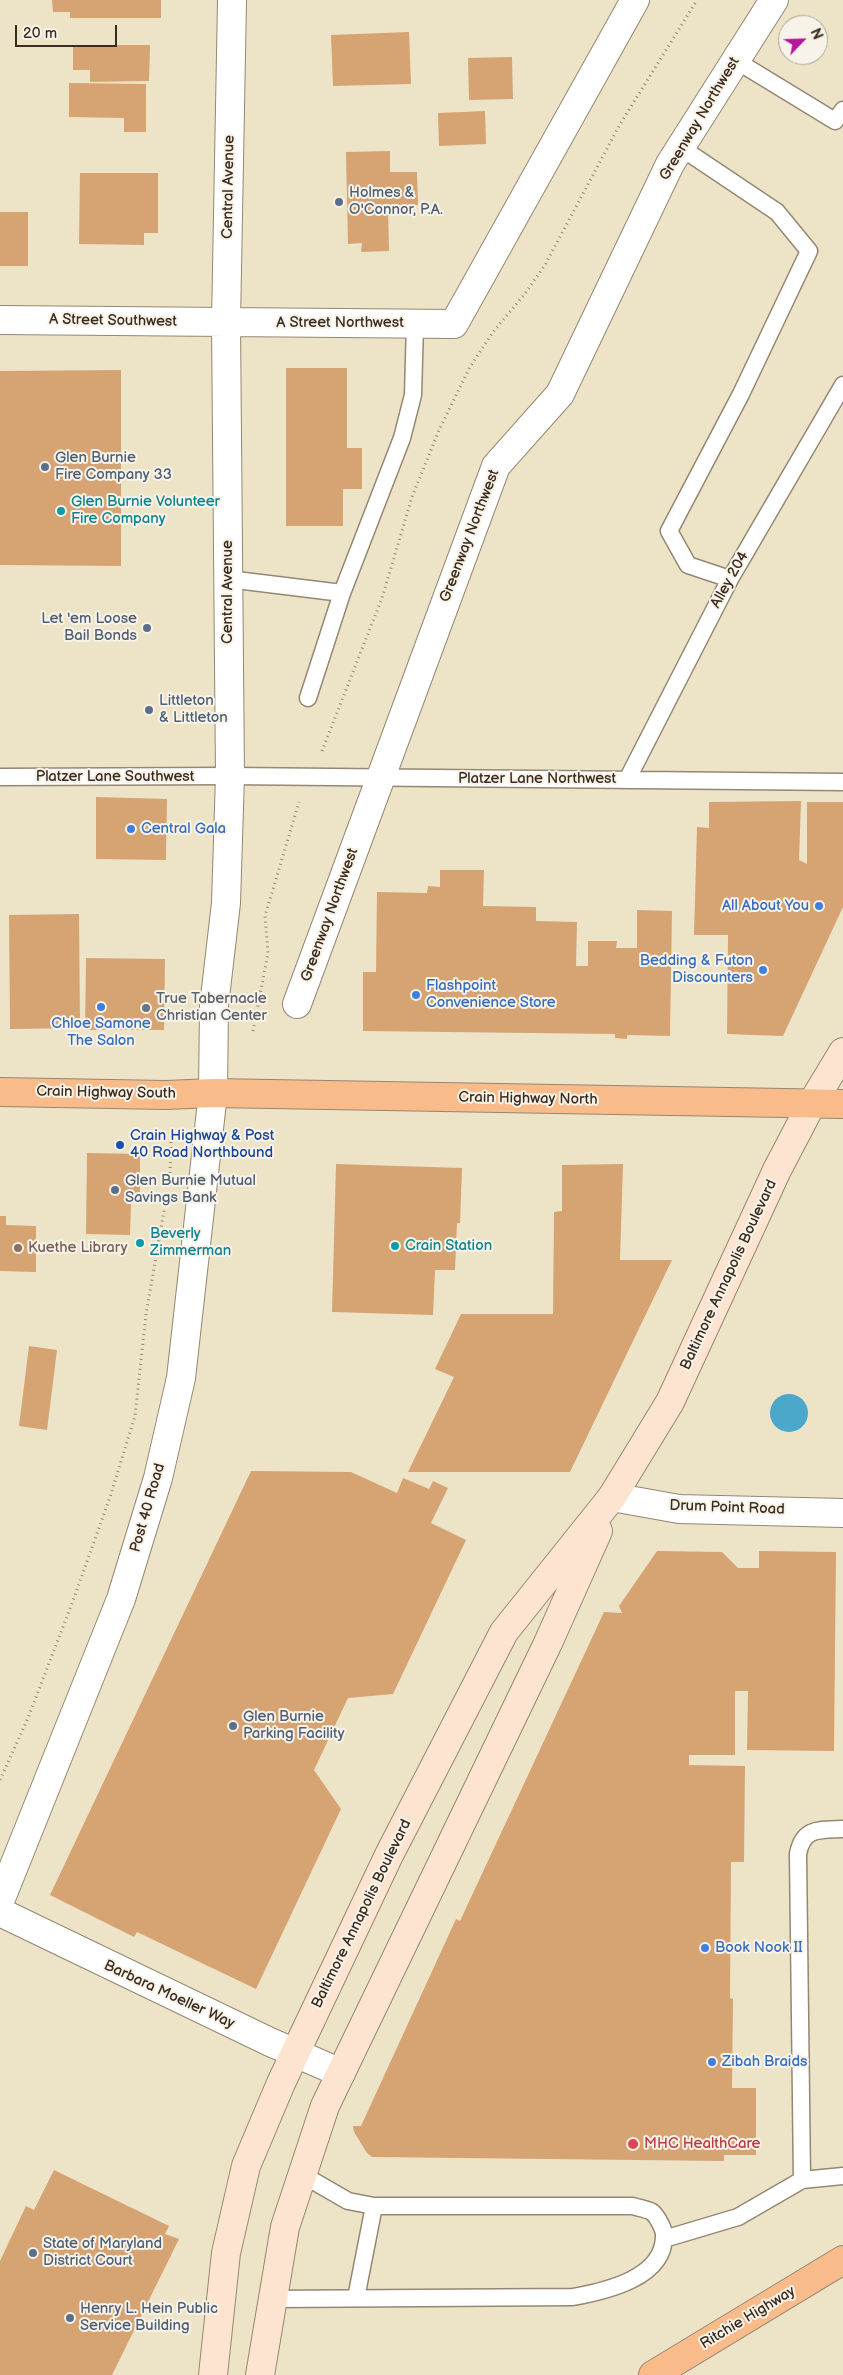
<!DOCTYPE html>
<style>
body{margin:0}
#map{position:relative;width:843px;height:2375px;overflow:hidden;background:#ede4c8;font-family:"Balsamiq Sans",sans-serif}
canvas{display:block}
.north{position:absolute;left:778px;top:15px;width:50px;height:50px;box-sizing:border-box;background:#f7f3e8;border:1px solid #aca397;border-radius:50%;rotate:66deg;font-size:14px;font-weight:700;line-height:20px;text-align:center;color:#3b2a1e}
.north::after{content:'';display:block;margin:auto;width:18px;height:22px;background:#b5179e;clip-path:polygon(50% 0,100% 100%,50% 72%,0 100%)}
.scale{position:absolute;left:15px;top:25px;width:102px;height:22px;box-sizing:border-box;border:2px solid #3b2a1e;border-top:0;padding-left:6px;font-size:15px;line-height:18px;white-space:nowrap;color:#3b2a1e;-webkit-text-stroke:4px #f7f3e8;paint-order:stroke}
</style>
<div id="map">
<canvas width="843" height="2375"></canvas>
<div class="north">N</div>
<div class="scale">20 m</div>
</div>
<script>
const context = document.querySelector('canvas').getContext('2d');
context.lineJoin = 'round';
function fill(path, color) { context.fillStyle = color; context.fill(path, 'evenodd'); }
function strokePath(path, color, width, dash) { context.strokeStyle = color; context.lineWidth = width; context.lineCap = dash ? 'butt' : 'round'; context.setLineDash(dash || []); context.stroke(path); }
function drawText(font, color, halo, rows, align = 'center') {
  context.font = font + ' "Balsamiq Sans",sans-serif'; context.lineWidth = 4; context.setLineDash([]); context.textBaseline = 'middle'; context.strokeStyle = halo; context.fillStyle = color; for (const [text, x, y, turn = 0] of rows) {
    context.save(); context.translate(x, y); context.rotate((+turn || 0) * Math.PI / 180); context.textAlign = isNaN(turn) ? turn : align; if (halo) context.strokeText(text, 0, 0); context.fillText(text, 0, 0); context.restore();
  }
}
const water = new Path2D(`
 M770 1413a19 19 0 1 1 38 0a19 19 0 1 1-38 0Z`);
const building = new Path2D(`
 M52,0H161V18H70V12H53Z
 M409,32L411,84L333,86L331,35Z
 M73,45H150L149,81L90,82V70H73Z
 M512,57L513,99L469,100L468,58Z
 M69,83L146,84V132H124V118L69,117Z
 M485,111L486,144L439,146L438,113Z
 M390,151V172H417L418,205H388L389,251L361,252L362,243L348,244L346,152Z
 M80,173H158V233H144V245L79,244Z
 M0,212H28V266H0Z
 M286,368H347V448H362V489H343V526H286Z
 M121,370V566L0,565V371Z
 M96,797L167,799L166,860L96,859Z
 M801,801L799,860L807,864V802H843V907L783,1036L727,1034L728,935H694L697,827L709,828V802Z
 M440,870H484L483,906L536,907V921L577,922L576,966H588V941H617L616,948H637V910L672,911L670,1036L627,1035V1039L615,1038V1034L363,1031V972H376L377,892L427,893L428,886L440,887Z
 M79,914L80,1028L10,1029L9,915Z
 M86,958L165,959L164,1030H85Z
 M87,1153L140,1154V1203H131L130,1235L86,1234Z
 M336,1164L462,1168L460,1223H457L455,1270H435L433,1315L332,1312Z
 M623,1164L620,1260H672L570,1472H408L454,1377L435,1369L461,1314H553L554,1212L562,1211V1165Z
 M0,1216H6V1225L36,1226V1272L0,1271Z
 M29,1346L57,1350L47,1430L19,1426Z
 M251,1471L351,1472L397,1493L403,1478L429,1489L433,1481L448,1488L431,1523L466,1540L393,1694L348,1698L314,1770L341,1809L256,1989L137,1932L134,1937L50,1895Z
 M657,1551L722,1552L738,1568H759V1551L836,1552L834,1751L747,1750L748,1691H735V1755H689V1765L745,1766L744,1862H731L730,1998L733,1999L732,2088H756V2155H724V2161L372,2157L367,2153L354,2132L353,2126H361L456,1919L460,1921L604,1612L622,1613L619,1606Z
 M54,2170L169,2226L165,2234L179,2239L112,2375H0V2261L26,2206L34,2210Z`);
const path = new Path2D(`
 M322,751L382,598L412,497L439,430L470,367L493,332L524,295L545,265L619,126L697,0
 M253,1031L268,953L265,916L299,802
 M170,1173L171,1141
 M0,1780L28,1718L74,1598L110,1497L135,1416L146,1314L167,1194`);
const service = new Path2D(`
 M735,60L835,121L843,110
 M680,147L777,212L809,251L741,394L669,531L688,565L730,579
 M228,579L342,593L308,698
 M342,593L402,438L413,395L415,324
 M0,777L230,776L843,782
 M627,780L730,579L843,385
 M843,1829C820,1830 803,1827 798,1854L802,2180L843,2176
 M664,2239L738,2217L802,2180
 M356,2298L374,2206
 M272,2299L573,2297C606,2291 665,2278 664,2235C664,2229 657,2216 652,2212C647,2209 638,2208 633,2206H374L348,2201L303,2175`);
const minor = new Path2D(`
 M0,320L454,324L635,0
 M297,1004L496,466L560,394L670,164L774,0
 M612,1497L679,1509L843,1513
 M0,1901L121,1599L158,1478L181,1378L213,1093L214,1006L226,903L230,776L226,323L232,0
 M0,1912L270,2042L341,2073`);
const secondary = new Path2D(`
 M213,2375L226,2253L246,2166L281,2083L389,1855L504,1632L612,1497L670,1402L777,1170L811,1105L843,1052
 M260,2375L285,2227L325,2106L548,1643L598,1531`);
const primary = new Path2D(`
 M0,1092L166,1095L213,1093L843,1104
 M653,2375L843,2260`);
const markers = [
 [339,202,5,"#5c6f8a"],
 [45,467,5,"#5c6f8a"],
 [61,511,5,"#0f9aa8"],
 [147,628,5,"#5c6f8a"],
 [149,710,5,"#5c6f8a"],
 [131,829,5,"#3f7fe0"],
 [819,906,5,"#3f7fe0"],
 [763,970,5,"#3f7fe0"],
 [416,995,5,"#3f7fe0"],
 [101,1007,5,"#3f7fe0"],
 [146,1008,5,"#6b7280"],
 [120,1145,5,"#1a4fb4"],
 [115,1190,5,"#5c6f8a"],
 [140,1243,5,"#0f9aa8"],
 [395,1246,5,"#0f9aa8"],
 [18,1248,5,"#8d6e63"],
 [233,1726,5,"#5c6f8a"],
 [705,1948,5,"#3f7fe0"],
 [712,2062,5,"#3f7fe0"],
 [633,2144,6,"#e0444e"],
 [33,2253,5,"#5c6f8a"],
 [70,2318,5,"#5c6f8a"]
];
const streetNames = [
 ["Greenway Northwest",700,119,-59],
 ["Central Avenue",229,187,-89],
 ["A Street Southwest",113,321,1],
 ["A Street Northwest",340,323],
 ["Greenway Northwest",470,536,-69],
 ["Alley 204",730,580,-61],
 ["Central Avenue",228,592,-90],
 ["Platzer Lane Southwest",115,777],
 ["Platzer Lane Northwest",537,779],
 ["Greenway Northwest",330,915,-70],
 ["Crain Highway South",106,1093,1],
 ["Crain Highway North",528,1099,1],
 ["Baltimore Annapolis Boulevard",729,1275,-65],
 ["Post 40 Road",148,1508,-74],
 ["Drum Point Road",727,1508,2],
 ["Baltimore Annapolis Boulevard",362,1914,-64],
 ["Barbara Moeller Way",169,1995,25],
 ["Ritchie Highway",748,2318,-31]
];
const serviceNames = [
 ["Holmes &",349,193],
 ["O'Connor, P.A.",349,210],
 ["Glen Burnie",55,458],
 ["Fire Company 33",55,475],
 ["Let 'em Loose",137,619,"right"],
 ["Bail Bonds",137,636,"right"],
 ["Littleton",159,701],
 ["& Littleton",159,718],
 ["Glen Burnie Mutual",125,1181],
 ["Savings Bank",125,1198],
 ["Glen Burnie",243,1717],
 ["Parking Facility",243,1734],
 ["State of Maryland",43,2244],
 ["District Court",43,2261],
 ["Henry L. Hein Public",80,2309],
 ["Service Building",80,2326]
];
const cultureNames = [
 ["Glen Burnie Volunteer",71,502],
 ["Fire Company",71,519],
 ["Beverly",150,1234],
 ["Zimmerman",150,1251],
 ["Crain Station",405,1246]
];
const shopNames = [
 ["Central Gala",141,829],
 ["All About You",809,906,"right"],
 ["Bedding & Futon",753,961,"right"],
 ["Discounters",753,978,"right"],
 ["Flashpoint",426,986],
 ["Convenience Store",426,1003],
 ["Chloe Samone",101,1024,"center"],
 ["The Salon",101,1041,"center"],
 ["Book Nook II",715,1948],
 ["Zibah Braids",722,2062]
];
const worshipNames = [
 ["True Tabernacle",156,999],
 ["Christian Center",156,1016]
];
const transitNames = [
 ["Crain Highway & Post",130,1136],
 ["40 Road Northbound",130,1153]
];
const educationNames = [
 ["Kuethe Library",28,1248]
];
const healthNames = [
 ["MHC HealthCare",644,2144]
];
fill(water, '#4ba8ca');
fill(building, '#d6a373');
strokePath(service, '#948773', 19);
strokePath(minor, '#948773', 30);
strokePath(secondary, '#948773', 30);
strokePath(primary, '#948773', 30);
strokePath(path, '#948773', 3, [1, 4]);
strokePath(service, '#fff', 16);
strokePath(minor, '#fff', 28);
strokePath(secondary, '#fde4d1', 28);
strokePath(primary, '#fabb8b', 28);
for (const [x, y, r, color] of markers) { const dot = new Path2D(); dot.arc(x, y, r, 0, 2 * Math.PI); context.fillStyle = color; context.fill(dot); strokePath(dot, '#f7f3e8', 2); }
drawText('15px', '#3b2a1e', '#f7f3e8', streetNames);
drawText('15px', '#4e5e75', '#f7f3e8', serviceNames, 'left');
drawText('15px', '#0d838f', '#f7f3e8', cultureNames, 'left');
drawText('15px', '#366cbe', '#f7f3e8', shopNames, 'left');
drawText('15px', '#5b616d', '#f7f3e8', worshipNames, 'left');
drawText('15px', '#164399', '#f7f3e8', transitNames, 'left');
drawText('15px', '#785e54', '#f7f3e8', educationNames, 'left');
drawText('15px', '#be3a42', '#f7f3e8', healthNames, 'left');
</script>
